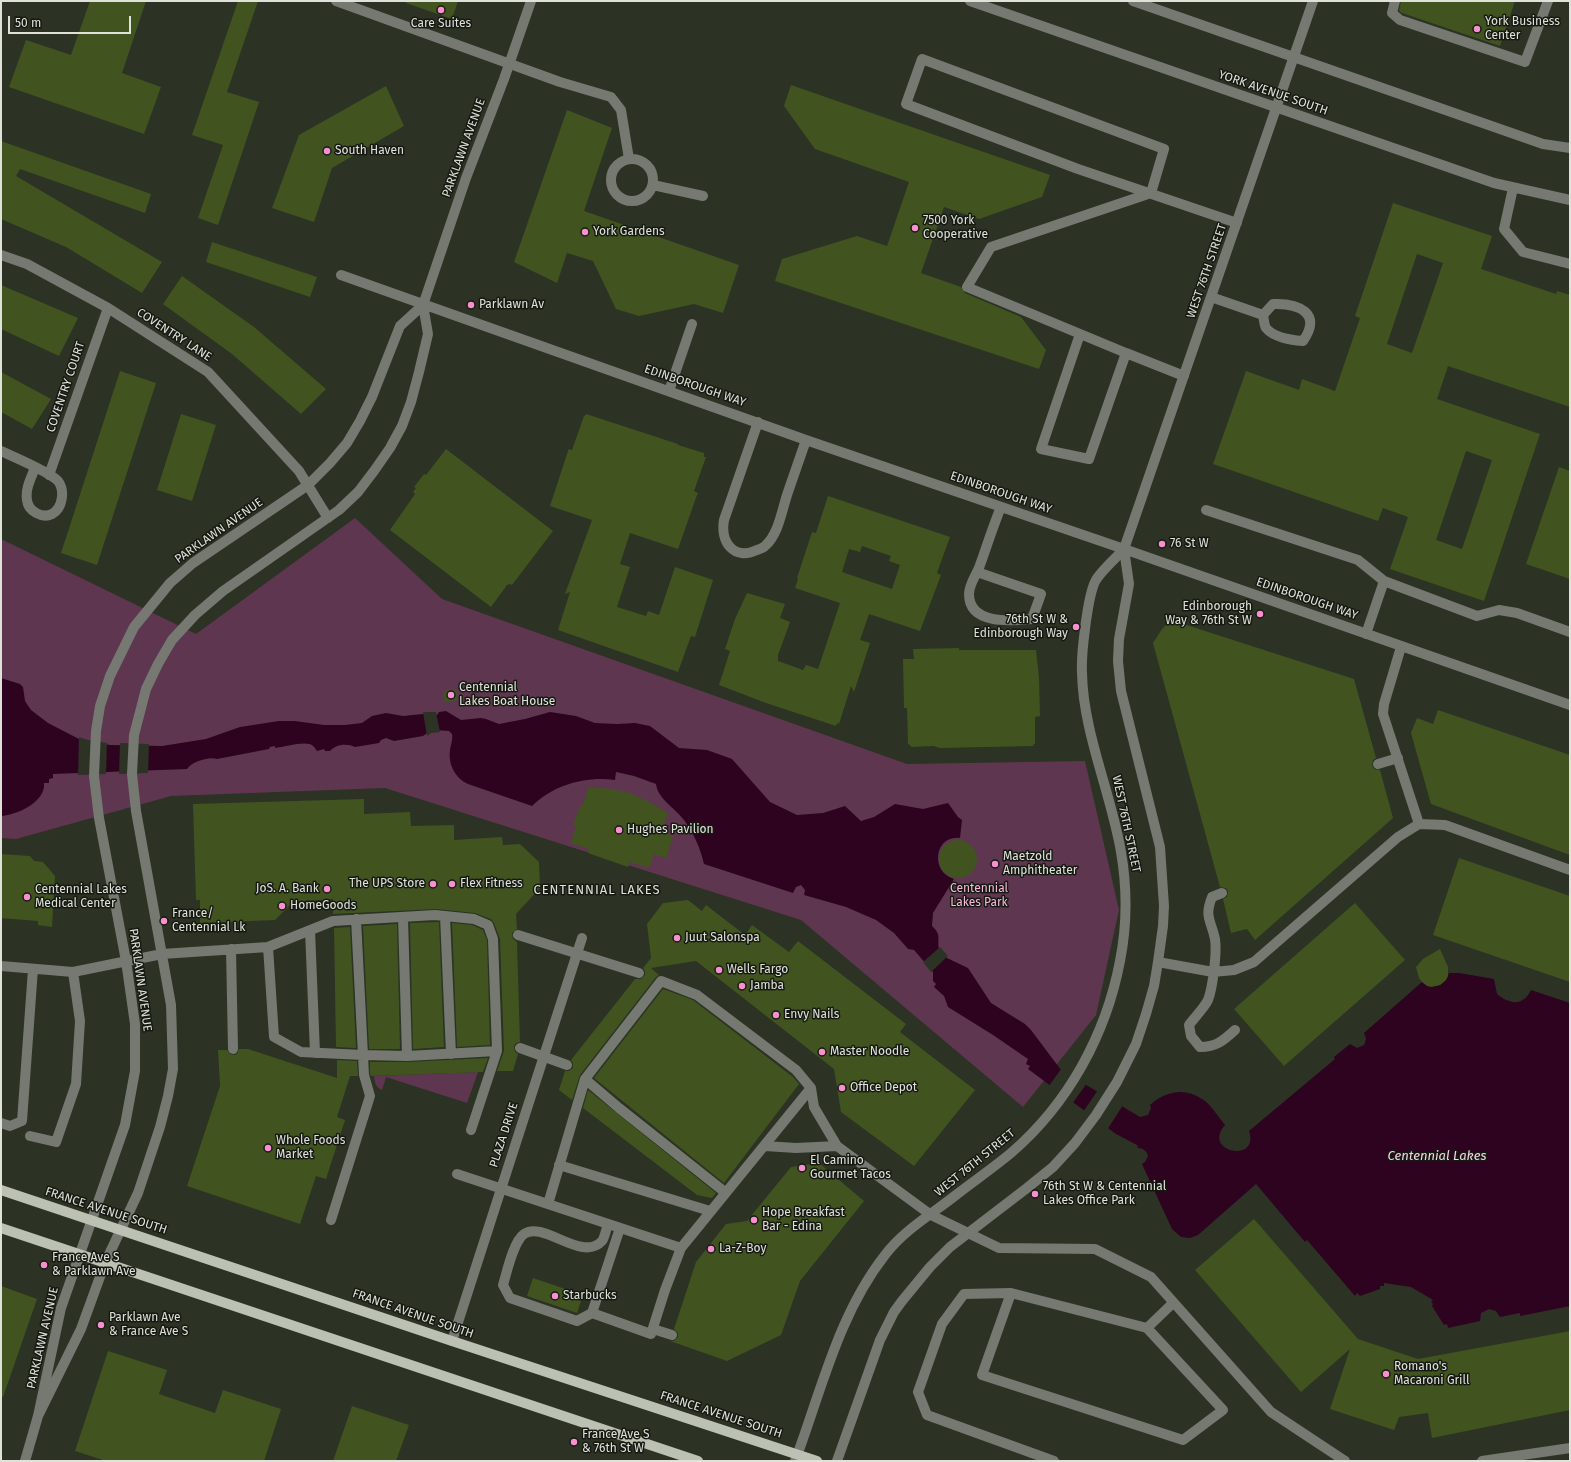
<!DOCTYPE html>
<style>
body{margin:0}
#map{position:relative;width:1571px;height:1462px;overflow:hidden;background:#2c3224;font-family:"Fira Sans",sans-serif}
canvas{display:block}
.frame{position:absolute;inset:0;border:2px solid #dee2d9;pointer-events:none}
.scale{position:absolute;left:8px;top:16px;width:123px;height:18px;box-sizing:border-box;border:2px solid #dee2d9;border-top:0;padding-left:5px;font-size:12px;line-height:14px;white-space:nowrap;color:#dee2d9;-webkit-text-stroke:3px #161912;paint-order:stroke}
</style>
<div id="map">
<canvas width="1571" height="1462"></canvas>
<div class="frame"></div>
<div class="scale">50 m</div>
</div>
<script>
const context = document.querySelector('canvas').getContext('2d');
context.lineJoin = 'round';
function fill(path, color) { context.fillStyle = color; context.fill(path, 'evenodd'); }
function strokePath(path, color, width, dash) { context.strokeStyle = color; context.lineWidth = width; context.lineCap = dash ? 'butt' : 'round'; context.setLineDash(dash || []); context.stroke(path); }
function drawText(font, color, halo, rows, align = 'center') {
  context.font = font + ' "Fira Sans",sans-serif'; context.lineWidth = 3; context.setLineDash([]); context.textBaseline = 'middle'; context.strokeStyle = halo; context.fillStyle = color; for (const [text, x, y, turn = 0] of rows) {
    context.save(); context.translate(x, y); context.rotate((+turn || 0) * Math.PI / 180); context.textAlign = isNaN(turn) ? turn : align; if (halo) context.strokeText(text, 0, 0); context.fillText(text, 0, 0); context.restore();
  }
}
const green = new Path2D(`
 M355,518L442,599L907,764L1085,761L1119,910L1096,1015L1023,1107L801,920L385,788L171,796L16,839L1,838V539L196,634Z
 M478,1072L467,1103L386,1077L382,1090C375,1087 375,1083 374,1076Z`);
const water = new Path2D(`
 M1,678L20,684L23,687L25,701L31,710L48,723L79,739L110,745L162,746L206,739L240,727L279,721H295L324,725H345L362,723L372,716L386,713L403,716L423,714L437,715L439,712L446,711L461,720L481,718L486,719L499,724L525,719L550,712L576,716L595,723L617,724L635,723L650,726L679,748L707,750L732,759L770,802L797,815L823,813L845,806L861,821L874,817L895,804L923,809L948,803L958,817L962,820L960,838C934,835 930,872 954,879L933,913L932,926C942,935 937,939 939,949L947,958L968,968L991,1003L1025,1024L1031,1030L1061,1070L1140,1117L1148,1115L1151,1108L1150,1105C1165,1091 1185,1087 1202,1099C1210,1103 1219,1118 1225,1125C1201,1152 1260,1164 1249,1131L1335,1059L1334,1057L1350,1044L1357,1048L1364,1045L1366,1039L1364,1033L1422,982C1432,991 1445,986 1449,973H1459L1494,979L1497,994C1509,1004 1523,1007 1531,990L1570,1003L1569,1023L1570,1029V1306L1520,1316V1313L1500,1317L1496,1311L1489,1309L1481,1313L1480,1321L1448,1328L1447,1324L1444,1325L1432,1306L1433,1304L1431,1302L1433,1300L1411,1287L1384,1283V1286H1380V1289L1360,1296L1357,1293L1355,1296L1307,1240L1305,1242L1256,1184L1198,1235L1190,1238L1181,1237L1172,1229L1142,1164L1145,1162L1148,1156C1147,1151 1143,1148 1138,1148L1137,1145L1116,1134L1028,1069L1030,1066L1026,1064L1028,1059L993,1035L948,1007L944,996L934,987L936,984L933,981V972L914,950L908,949L894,933L876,920L846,907L804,895L805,890L801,885L796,887L793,893L704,864C700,847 694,834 684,820C676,809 657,798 656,784L634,776L616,772L615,780C585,776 554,785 532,806L468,784C455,778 448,764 450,750C451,744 453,739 452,734L449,731L436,730L430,731L423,736L394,741L386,738L381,740L379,743L355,747C347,743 336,744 330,751H325L324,749L317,751C315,749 315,747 313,746C307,740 285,747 275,748V746L270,747L269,749L217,759C209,756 191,762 187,769L53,774V778L49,779V783H44C46,802 17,815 1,816Z`);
const pier = new Path2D(`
 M423,712H436L440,732L431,733L427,736Z
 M79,737L88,740L107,743L106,774L78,775Z
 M120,743L149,744L148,773L119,774Z
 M940,947L948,956L931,972L923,962Z
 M1062,1068L1087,1083L1072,1104L1048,1087Z
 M1098,1090L1123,1105L1107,1130L1083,1112Z`);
const building = new Path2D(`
 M90,1H146L122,73L161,87L144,134L9,87L26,40L71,55Z
 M238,1H258L227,92L259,102L218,225L198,218L223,145L192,135Z
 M406,1H458L452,19L406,3Z
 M1401,1H1515L1500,46L1402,13L1399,11Z
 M791,85L1050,175L1042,197L979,219L944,207L921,273L961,287L965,293L1021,317L1046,350L1039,369L775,281L782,259L857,236L887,246L909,182L815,149L784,106Z
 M386,86L404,126L332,168L314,222L272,208L299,135Z
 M567,110L612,128L584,211L739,265L723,313L694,304L639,316L616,309L593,261L567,253L557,283L514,262Z
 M1,141L151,194L145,213L20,169L16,176L162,262L142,293L66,247L1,219Z
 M1393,203L1492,236L1481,269L1556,294L1557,291L1570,295V407L1448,366L1437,399L1540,434L1484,601L1390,569L1408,517L1383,508L1378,521L1213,464L1246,371L1299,390L1302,379L1335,391L1360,318L1355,316ZM1417,254L1443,263L1412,353L1387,344ZM1466,451L1492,460L1462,549L1436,540Z
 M212,242L317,277L310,297L206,262Z
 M182,276L254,327L326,389L301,414L232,354L163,304Z
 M1,285L78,318L59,356L1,329Z
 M120,371L156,383L97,565L61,553Z
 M1,372L51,399L32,429L1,412Z
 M181,414L216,425L192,501L157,490Z
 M586,414L678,444V445L704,453V457H706L694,491L698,493L697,495L678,549L630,533L620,564L630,567L617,607L646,616L648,611L659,615L675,567L713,580L695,637L691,636L678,672L558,630L570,592L565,594L592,520L550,506L568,451L569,449L572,450L584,416H585Z
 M446,449L553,531L512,585L510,584L507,585L491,607L390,530L415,494L413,492L416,488L414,487L424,474L426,475Z
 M1559,467L1570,471V579L1526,564Z
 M828,496L950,537L937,573L941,575L920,631L869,614L860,640L870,643L854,692L851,686L839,724L837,723L836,726L766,703L719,685L730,651L725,649L735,619L747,593L785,604L780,618L790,622L778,655V661L803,670L806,665L818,669L840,603L795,588L798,579L797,578L812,532L816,533ZM862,546L891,556L889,561L900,565L892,589L842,572L849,549L860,552Z
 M1171,620L1354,679L1376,758L1373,760L1372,765L1374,769L1380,770L1393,818L1255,940L1247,929L1231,933L1223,899L1227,897L1228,891L1226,888L1220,887L1153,643L1162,629Z
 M959,648V650H1036L1039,678L1040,716L1035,717V744H1033L1034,746L939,748L934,746L911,747V746L908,744L907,708H904L903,659H914L913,649Z
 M449,689H454L458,693L457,698L453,702L444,701V692Z
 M1438,710L1570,755V855L1431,804L1411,733L1417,718L1433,724Z
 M589,787L610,789L630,793L649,802L668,813L661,832L673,836L666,858L654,854L649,868L630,862L628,867L588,853L589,849L571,843L576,827L573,826L580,806L582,807Z
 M364,799V814L410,812L411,826L454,825V840L502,837L503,845L520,844L539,862L540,888L516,914L517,929L512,933L513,939L517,942L520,1042L516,1043L514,1046L515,1052L518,1054L513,1071H497L504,1051L500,939L494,923L491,919L475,913L436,909L333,914V899L293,902L275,920L200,923V900H196L193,804Z
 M939 859a19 19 0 1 1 38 0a19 19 0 1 1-38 0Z
 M1,854L30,856L34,861L43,862L55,876L52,927L38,925V921L1,918Z
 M1459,858L1570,896V982L1433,935Z
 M688,900L702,911L706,905L745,935L752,925L789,952L798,941L906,1024L900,1032L975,1090L914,1166L841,1112L834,1069L696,961L651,968L659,975L656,977L580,1075L572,1100L559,1090L565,1071H569L573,1068V1063L571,1060L635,979H641L645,975V971L643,968L651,958L647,924L663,903Z
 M1355,903L1405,960L1284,1066L1234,1009Z
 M439,922L444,1047L413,1049L410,923Z
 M452,923L472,925L483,930L487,940L490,1045L457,1047Z
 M397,924L400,1049H369L363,926Z
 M350,927L356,1048L336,1047L334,928Z
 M1440,949L1448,967V976L1446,980L1440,985L1431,987L1427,986L1422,982L1419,978L1416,967L1423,959Z
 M663,989L693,1000L793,1077L799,1084L724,1183L594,1078Z
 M239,1049H248L337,1078V1060L357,1061L358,1076H350L337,1117L345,1120L326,1179L316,1176L300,1224L187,1186L220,1086L218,1050H227L230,1054L234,1055L237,1054Z
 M488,1058L483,1072L371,1076L370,1074V1062H407Z
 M588,1090L716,1193L712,1198L697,1195L583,1108Z
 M819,1163L864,1201L800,1281L781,1335L727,1361L670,1341H674L678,1337V1333L674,1329L696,1262L726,1224L747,1221L791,1167Z
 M1254,1219L1358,1339L1418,1359L1570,1331V1410L1432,1438L1428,1413L1399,1417L1394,1430L1330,1409L1350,1349L1301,1392L1195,1270Z
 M533,1278L583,1295L577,1313L527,1296Z
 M1,1286L37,1299L3,1397L1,1396Z
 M108,1351L167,1370L159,1394L215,1413L223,1390L281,1409L264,1461H106L75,1451Z
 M352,1406L409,1425L396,1461H333Z`);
const minor = new Path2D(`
 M336,1L560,82L611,97L621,110L629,159
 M970,1L1494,183L1570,200
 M1133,1L1543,144L1570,148
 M1395,1L1392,13L1400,20L1525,62L1548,1
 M611 180a21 21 0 1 1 42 0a21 21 0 1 1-42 0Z
 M653,185L703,196
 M1513,188L1504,229L1523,252L1570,264
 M1,255L27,264L108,308L208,372L299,471L328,518
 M341,275L806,440L1124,549L1570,705
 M1211,297L1263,315C1264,319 1264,325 1266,328C1274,338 1292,340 1303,341C1323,313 1298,303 1273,304L1263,315
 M1080,334L1041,449L1089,459L1126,353L1184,376
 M1126,353L967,287L991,247L1151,193L1164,149L922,59L906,104L1078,169L1237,223
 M669,391L692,324
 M758,422L724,520C720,542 734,561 757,550C760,549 763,548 765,546C779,534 782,509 788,492C794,475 800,457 806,440
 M1,451C14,457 50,472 58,481C65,490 63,508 52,514C42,519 28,511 27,500C25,489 31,478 35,468
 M49,475L108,308
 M1206,510L1358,560L1384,581L1477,616L1499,610L1517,613L1570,632
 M977,572L1041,594L1032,619C1011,621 969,625 969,594C969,584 977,574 980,565C987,546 993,526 1001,507
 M1366,634L1384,581
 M1401,647L1384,704L1383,714L1419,824
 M1378,764L1398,758
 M1222,893L1212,897C1204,917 1211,920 1215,939C1217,952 1213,987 1208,1000C1204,1008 1195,1017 1189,1025L1191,1036L1200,1047C1216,1047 1223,1041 1235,1030
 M445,916L451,1054
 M403,917L407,1056
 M310,930L315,1053
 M518,935L639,973
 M268,947L333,921L435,915L474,919L488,925L493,939L497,1051L407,1056L363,1055L356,919
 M231,949L233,1049
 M1158,962L1213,972L1234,970L1254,962L1398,837L1419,824L1445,825L1570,870
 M1,966L73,972L162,954L268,947L274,1037L301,1052L363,1055L364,1075L370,1096L331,1220
 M520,1048L567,1065
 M585,1079L619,1108L726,1193
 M1,1123L10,1126L22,1121L33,969
 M471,1130L497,1051
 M30,1136L56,1142L76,1084L80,1021L73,972
 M765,1146L796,1148L837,1146
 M559,1165L710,1211
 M457,1174L681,1248L811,1088L814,1107L837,1146L931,1215L999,1248L1095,1249L1151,1277L1271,1412L1345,1461
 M548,1204L585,1079L661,981L697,995L796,1070L811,1088
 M620,1228L592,1313L651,1334L665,1290L681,1248
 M1011,1293L982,1375L1183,1440L1223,1410L1147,1328L1011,1293L964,1294L942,1324L918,1392L927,1415L1054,1461
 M592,1313L577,1321L510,1298L503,1285C507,1272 513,1242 524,1234C543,1220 582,1263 602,1241C605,1237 606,1229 608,1224
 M1147,1328L1173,1303
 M653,1329L672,1335
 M452,1341L582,938
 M38,1416L81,1329L105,1263L138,1193L160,1127L168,1096L173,1069L171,1005L136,811L132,774L134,735L146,689L158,664L172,640L195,615L223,591L339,510L358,492L374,471L390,448L402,426L411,402L419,372L428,334L423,305L466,178L504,79L531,1
 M25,1461L38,1416L61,1308L125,1125L135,1071V1024L126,961L99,818L94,776L96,731L100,706L110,676L134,627L170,583L193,563L308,485L330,463L347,443L360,421L372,397L400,326L423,305
 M795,1461C821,1392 838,1315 885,1255C904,1230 932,1214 956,1195C974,1181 993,1168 1011,1153C1068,1104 1106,1035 1120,961C1127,926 1127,887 1121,852C1111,793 1083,732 1082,673C1081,655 1084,638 1086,621C1088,609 1090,590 1096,580C1101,571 1117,557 1124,549L1313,1
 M837,1461L880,1340L894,1312L902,1301L930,1267L950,1247L1027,1188L1053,1167L1075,1143L1096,1115L1117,1082L1136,1044L1146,1014L1154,986L1158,962L1163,926L1164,906L1160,847L1121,691L1118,661L1119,639L1129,584L1124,549
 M1482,1461L1570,1448`);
const major = new Path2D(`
 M1,1190L452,1341L817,1461
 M1,1228L698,1461`);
const markers = [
 [441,10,4,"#f790ce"],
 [1477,29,4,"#f790ce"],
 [327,151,4,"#f790ce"],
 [915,228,4,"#f790ce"],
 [585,232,4,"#f790ce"],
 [471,305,4,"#f790ce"],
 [1162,544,4,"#f790ce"],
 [1260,614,4,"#f790ce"],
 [1076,627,4,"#f790ce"],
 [451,695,4,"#f790ce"],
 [619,830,4,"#f790ce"],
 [995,864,4,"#f790ce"],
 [433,884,4,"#f790ce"],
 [452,884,4,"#f790ce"],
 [327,889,4,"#f790ce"],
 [27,897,4,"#f790ce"],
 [282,906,4,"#f790ce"],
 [164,921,4,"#f790ce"],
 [677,938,4,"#f790ce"],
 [719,970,4,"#f790ce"],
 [742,986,4,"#f790ce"],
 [776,1015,4,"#f790ce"],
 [822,1052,4,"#f790ce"],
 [842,1088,4,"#f790ce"],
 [268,1148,4,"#f790ce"],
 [802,1168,4,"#f790ce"],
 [1035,1194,4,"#f790ce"],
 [754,1220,4,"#f790ce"],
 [711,1249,4,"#f790ce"],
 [44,1265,4,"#f790ce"],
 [555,1296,4,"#f790ce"],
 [101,1325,4,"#f790ce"],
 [1386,1374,4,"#f790ce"],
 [574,1442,4,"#f790ce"]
];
const poiNames = [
 ["York Business",1485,22],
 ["Center",1485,36],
 ["Care Suites",441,24,"center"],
 ["South Haven",335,151],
 ["7500 York",923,221],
 ["Cooperative",923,235],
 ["York Gardens",593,232],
 ["Parklawn Av",479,305],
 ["76 St W",1170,544],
 ["Edinborough",1252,607,"right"],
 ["Way & 76th St W",1252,621,"right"],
 ["76th St W &",1068,620,"right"],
 ["Edinborough Way",1068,634,"right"],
 ["Centennial",459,688],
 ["Lakes Boat House",459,702],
 ["Hughes Pavilion",627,830],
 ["Maetzold",1003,857],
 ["Amphitheater",1003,871],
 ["The UPS Store",425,884,"right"],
 ["Flex Fitness",460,884],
 ["JoS. A. Bank",319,889,"right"],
 ["Centennial Lakes",35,890],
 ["Medical Center",35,904],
 ["HomeGoods",290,906],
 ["France/",172,914],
 ["Centennial Lk",172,928],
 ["Juut Salonspa",685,938],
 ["Wells Fargo",727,970],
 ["Jamba",750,986],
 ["Envy Nails",784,1015],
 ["Master Noodle",830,1052],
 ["Office Depot",850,1088],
 ["Whole Foods",276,1141],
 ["Market",276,1155],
 ["El Camino",810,1161],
 ["Gourmet Tacos",810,1175],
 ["76th St W & Centennial",1043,1187],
 ["Lakes Office Park",1043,1201],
 ["Hope Breakfast",762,1213],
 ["Bar - Edina",762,1227],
 ["La-Z-Boy",719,1249],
 ["France Ave S",52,1258],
 ["& Parklawn Ave",52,1272],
 ["Starbucks",563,1296],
 ["Parklawn Ave",109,1318],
 ["& France Ave S",109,1332],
 ["Romano's",1394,1367],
 ["Macaroni Grill",1394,1381],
 ["France Ave S",582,1435],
 ["& 76th St W",582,1449]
];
const streetNames = [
 ["YORK AVENUE SOUTH",1273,93,19],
 ["PARKLAWN AVENUE",464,148,-70],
 ["WEST 76TH STREET",1207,271,-71],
 ["COVENTRY LANE",174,335,33],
 ["EDINBOROUGH WAY",695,386,19],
 ["COVENTRY COURT",66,387,-71],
 ["EDINBOROUGH WAY",1001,493,19],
 ["PARKLAWN AVENUE",219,531,-35],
 ["EDINBOROUGH WAY",1307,599,19],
 ["WEST 76TH STREET",1126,824,78],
 ["PARKLAWN AVENUE",140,980,82],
 ["PLAZA DRIVE",504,1135,-72],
 ["WEST 76TH STREET",975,1163,-39],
 ["FRANCE AVENUE SOUTH",106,1211,18],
 ["FRANCE AVENUE SOUTH",413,1314,19],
 ["PARKLAWN AVENUE",43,1338,-77],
 ["FRANCE AVENUE SOUTH",721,1415,18]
];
const parkNames = [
 ["Centennial",979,889],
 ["Lakes Park",979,903]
];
const neighbourhoodNames = [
 ["CENTENNIAL LAKES",597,890]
];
const waterNames = [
 ["Centennial Lakes",1437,1156]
];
fill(green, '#5f364f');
fill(water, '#2e0320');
fill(pier, '#2c3224');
fill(building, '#415420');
strokePath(minor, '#757971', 10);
strokePath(major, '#bbc1b3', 10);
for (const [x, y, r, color] of markers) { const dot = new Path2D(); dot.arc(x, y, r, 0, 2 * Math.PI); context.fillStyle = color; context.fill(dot); strokePath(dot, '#161912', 1.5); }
drawText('12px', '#dee2d9', '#161912', poiNames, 'left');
drawText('12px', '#dee2d9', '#161912', streetNames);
drawText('12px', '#fab9de', '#161912', parkNames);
context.letterSpacing = '1px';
drawText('13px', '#dee2d9', '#161912', neighbourhoodNames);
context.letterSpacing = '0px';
drawText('italic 13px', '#f6d5e7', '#161912', waterNames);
</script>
